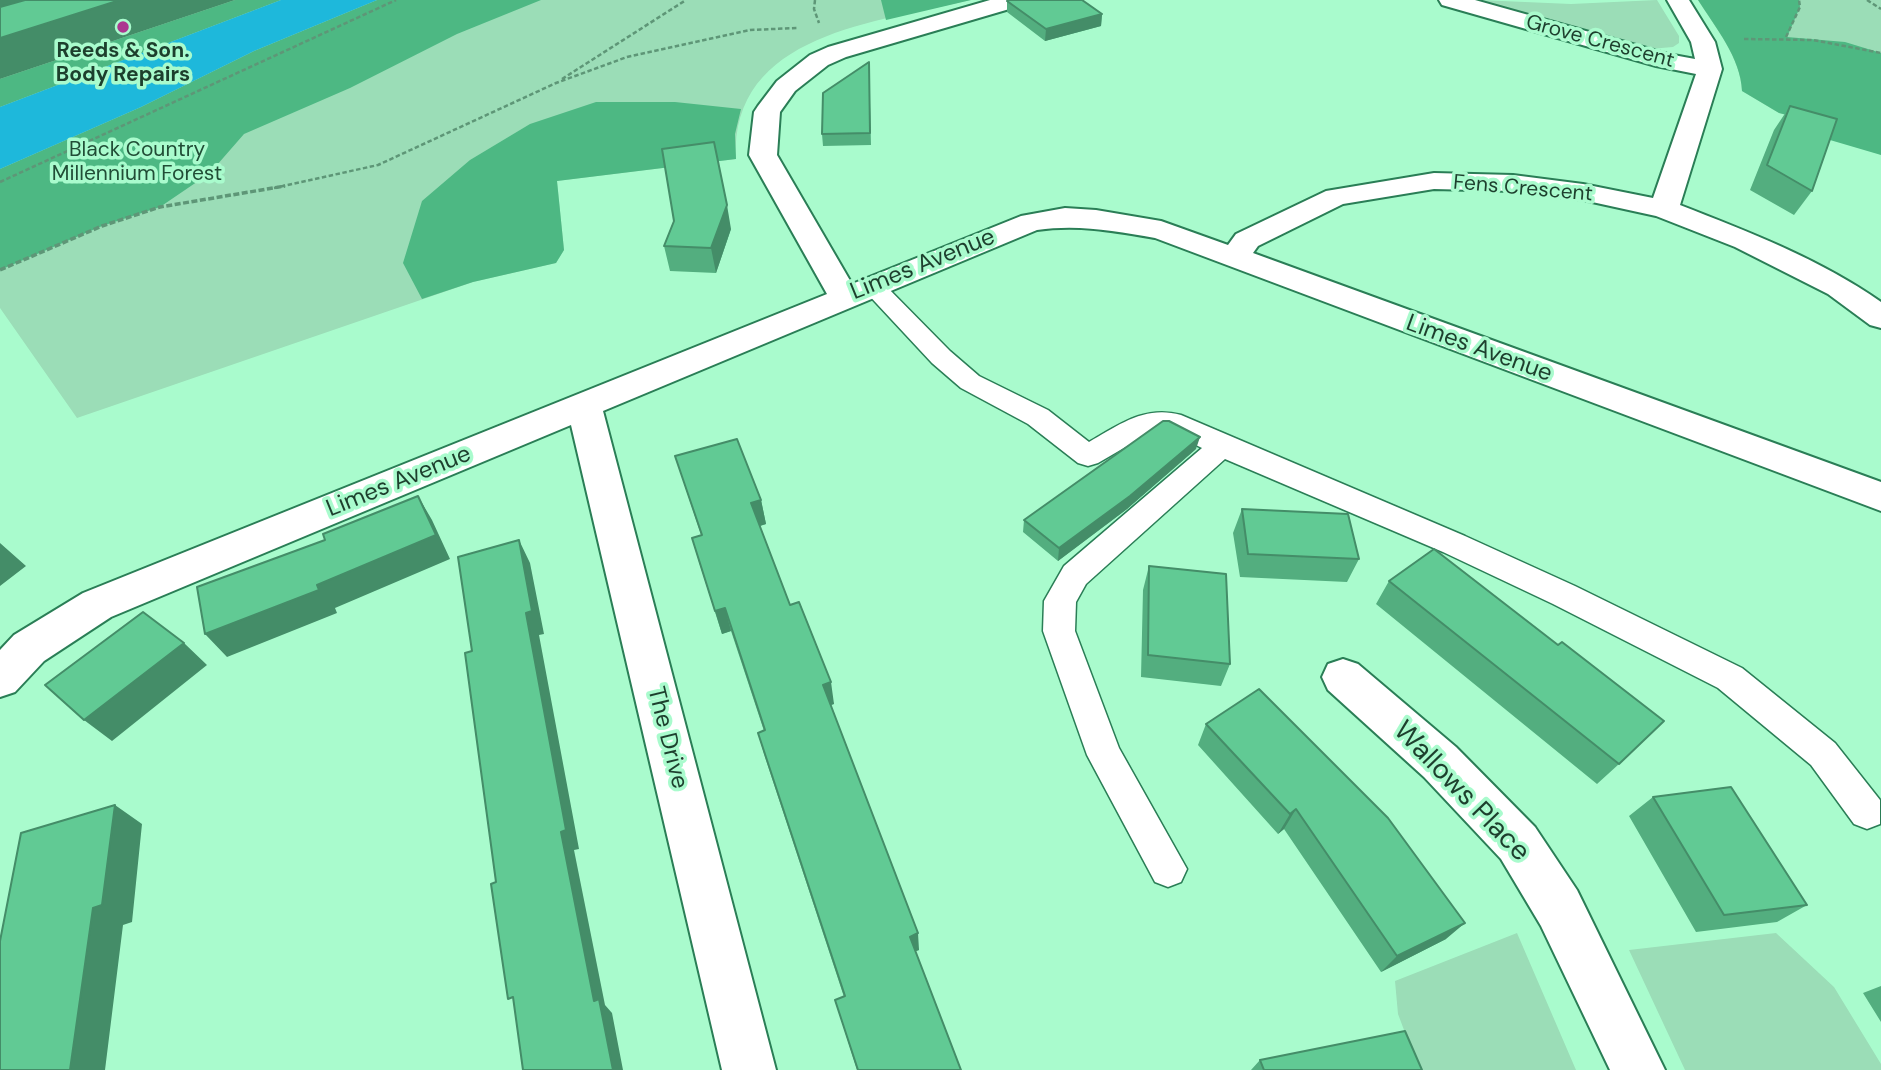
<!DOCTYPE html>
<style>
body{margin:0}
canvas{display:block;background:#a9fbcd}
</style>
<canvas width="1881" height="1070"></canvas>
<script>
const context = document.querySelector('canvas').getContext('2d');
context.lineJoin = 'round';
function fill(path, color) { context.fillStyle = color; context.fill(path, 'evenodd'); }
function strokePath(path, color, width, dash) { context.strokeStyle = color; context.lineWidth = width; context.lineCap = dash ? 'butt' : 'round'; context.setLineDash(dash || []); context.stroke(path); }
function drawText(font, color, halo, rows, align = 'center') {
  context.font = font + ' "DM Sans",sans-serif'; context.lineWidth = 7; context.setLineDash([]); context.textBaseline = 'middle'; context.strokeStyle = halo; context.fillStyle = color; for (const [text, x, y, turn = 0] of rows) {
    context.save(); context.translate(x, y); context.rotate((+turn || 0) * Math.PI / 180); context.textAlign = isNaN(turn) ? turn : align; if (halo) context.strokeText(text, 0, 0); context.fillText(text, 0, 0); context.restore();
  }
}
const green = new Path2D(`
 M235,0H971C878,22 730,33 736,159L557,181L564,250L556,263L473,282L77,418L0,308V79Z
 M1479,0L1571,4L1657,0L1679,36V43L1673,47L1650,49Z
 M1698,0H1881V155L1815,122L1779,113L1742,91C1741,58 1715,27 1698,0Z
 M1517,933L1576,1070H1419L1398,1014L1395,981Z
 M1776,933L1834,987L1881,1064V1070H1685L1629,950Z`);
const forest = new Path2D(`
 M235,0H281L0,107V79Z
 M377,0H541L457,34L350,88L244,134L210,173L160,207L102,226L0,270V169L141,107L254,51Z
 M881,0H971L886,20Z
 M1698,0H1799L1800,7L1787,37L1845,42L1881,53V155L1813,135L1815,122L1779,113L1742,91C1741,58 1715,27 1698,0Z
 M596,102H675L741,109L735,134L736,159L557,181L564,250L556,263L473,282L422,299L403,263L422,201L470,160L530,124Z`);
const water = new Path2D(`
 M281,0H377L254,51L141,107L0,169V107Z`);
const pathFar1 = new Path2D(`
 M815,0L814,9L819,23
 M1867,0L1881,9
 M1786,37L1800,7L1799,0
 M1744,39L1813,40L1881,53
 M562,79L686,0
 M0,182L396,0
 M274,188L378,165L556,83L627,57L750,30L797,28`);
const path = new Path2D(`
 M0,270L102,226L160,207L285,186`);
const lane = new Path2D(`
 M872,277L880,280L950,351L979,376L1048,410L1089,442C1119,425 1145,405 1181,415L1465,536L1575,586L1742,668L1835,743L1880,800V824L1867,829L1854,824L1811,765L1718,688L1553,604L1443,552L1225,459L1086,584L1076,602L1075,631L1119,748L1187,869L1181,882L1168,887L1155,882L1087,755L1043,631L1044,601L1064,566L1202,448L1167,431H1153L1098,463L1088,466L1078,463L1028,424L961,388L932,363L864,290L860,285L864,280Z`);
const street = new Path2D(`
 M990,0H1026L1023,5L846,57L828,65L795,91L780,112L777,155L852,284L1021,216L1065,208L1096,210L1161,221L1228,245L1236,234L1326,191L1434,173L1513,175L1583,184L1653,198L1696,74L1656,66L1442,5L1439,0H1475L1668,54L1695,59L1691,42L1667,0H1689L1715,42L1722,69L1680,205C1749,232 1820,259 1881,302V328L1870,325L1828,294L1735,247L1656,216L1583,200L1513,191L1434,189L1343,204L1258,246L1253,253L1881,482V511L1155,238C1115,231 1078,224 1037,230L603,411L776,1070H722L571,425L111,617L44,661L15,692L0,697V650L14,635L83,593L827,294L749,155L754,112L758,106L777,81L810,55L828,47Z
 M1343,659L1358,664L1456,747L1535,827L1577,890L1665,1070H1610L1541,926L1501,859L1424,777L1328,690L1322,677L1328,664Z`);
const wall = new Path2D(`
 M1007,1L1102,14L1101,26L1045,41L1007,12Z
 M869,62L871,145L823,146L822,134Z
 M1790,106L1812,191L1794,215L1750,190L1774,130Z
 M731,229L716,273L670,271L664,246Z
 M1196,449L1127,509L1058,561L1023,532L1024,520Z
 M675,456L761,500L766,524L760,526L790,605L834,704L831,705L919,950L915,951L961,1070H857L835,1000L844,997L764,754L758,733L764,731L731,631L722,634L699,562L692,538L701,535Z
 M1242,509L1359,559L1347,582L1240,577L1233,533Z
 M1149,566L1230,664L1221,686L1141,677L1143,590Z
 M1389,581L1558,645L1619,764L1597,784L1376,604Z
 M1206,724L1446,939L1381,972L1284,829L1278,834L1198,745Z
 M1653,797L1807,905L1777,922L1696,932L1629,816Z
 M1881,986V1022L1863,993Z
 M1260,1060L1422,1070H1251Z`);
const shadedWall = new Path2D(`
 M0,0H98L0,29Z
 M120,0H235L0,79V38Z
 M1102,14L1101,26L1045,41L1046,29Z
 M727,205L731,229L716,273L711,248Z
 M1200,437L1196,449L1127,509L1058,561L1059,548Z
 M418,496L432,520L450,559L335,608L337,613L227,657L205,634L317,585Z
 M761,500L766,524L756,527L751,503Z
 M519,540L530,563L544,634L539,635L579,849L574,850L605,1005L612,1013L623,1070H613L594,1001L561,832L526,613Z
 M0,543L26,566L0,586Z
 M725,608L731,631L722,634L715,611Z
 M184,643L207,665L112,741L84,720Z
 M831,682L834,704L827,706L823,685Z
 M115,805L142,824L132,922L123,925L105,1070H70L93,908Z
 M1296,809L1284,829L1278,834L1290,814Z
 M1465,923L1446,939L1381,972L1397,956Z
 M918,933L919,950L911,953L910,937Z`);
const building = new Path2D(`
 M25,0H120L0,38V7Z
 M1009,0H1082L1102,14L1046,29L1007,1Z
 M869,62L870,133L822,134L823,93Z
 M1790,106L1837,119L1812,191L1767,165Z
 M714,142L727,205L711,248L664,246L674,221L662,149Z
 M1163,421H1169L1200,437L1130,496L1059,548L1024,520Z
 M737,439L761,500L751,503L790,605L799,602L831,682L823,685L918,933L910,937L961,1070H858L835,1000L845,996L758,733L765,730L725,608L715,611L692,538L702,535L675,456Z
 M418,496L436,535L317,585L319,590L205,634L197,587L325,540L323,534Z
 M1242,509L1348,514L1359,559L1248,554Z
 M519,540L532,611L526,613L566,830L561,832L594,1001L599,999L613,1070H523L513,997L508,999L491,884L496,882L465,653L472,651L458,557Z
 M1434,549L1558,645L1562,642L1664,721L1619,764L1389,581Z
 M1149,566L1226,574L1230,664L1148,655Z
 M143,612L184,643L84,720L45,685Z
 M1259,689L1388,818L1465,923L1397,956L1296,809L1290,814L1206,724Z
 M1731,787L1807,905L1724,915L1653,797Z
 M115,805L102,905L93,908L70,1070H0V941L21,833Z
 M1405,1031L1422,1070H1264L1260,1060Z`);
const markers = [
 [123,27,7,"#ac3790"]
];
const farStreetnames = [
 ["Grove Crescent",1600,42,15],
 ["Fens Crescent",1523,189,5]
];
const farPoinames = [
 ["Reeds & Son.",123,51],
 ["Body Repairs",123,75]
];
const farParknames = [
 ["Black Country",137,150],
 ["Millennium Forest",137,174]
];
const streetNames = [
 ["Limes Avenue",923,265,-22],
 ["Limes Avenue",1479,349,20],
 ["Limes Avenue",399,482,-22],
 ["The Drive",667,738,76]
];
const nearStreetnames = [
 ["Wallows Place",1461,792,46]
];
fill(green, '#9bddb7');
fill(forest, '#4db883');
fill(water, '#1eb8db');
strokePath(lane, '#2a7e56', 3);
strokePath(street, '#2a7e56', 4);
strokePath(pathFar1, '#5e9677', 2.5, [4.5, 2.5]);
strokePath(path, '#5e9677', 3.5, [6, 2.5]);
fill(lane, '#fff');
fill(street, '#fff');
fill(wall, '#53ae7f');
fill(shadedWall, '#448d68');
fill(building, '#61ca94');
strokePath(building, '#448d68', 2);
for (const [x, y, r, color] of markers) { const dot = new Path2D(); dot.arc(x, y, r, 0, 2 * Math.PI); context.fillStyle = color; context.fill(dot); strokePath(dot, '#a9fbcd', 2.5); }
drawText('21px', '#1d3f2d', '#a9fbcd', farStreetnames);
drawText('bold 21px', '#1d3f2d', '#a9fbcd', farPoinames);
drawText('21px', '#214d36', '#a9fbcd', farParknames);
drawText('24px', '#1d3f2d', '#a9fbcd', streetNames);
drawText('28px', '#1d3f2d', '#a9fbcd', nearStreetnames);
</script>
